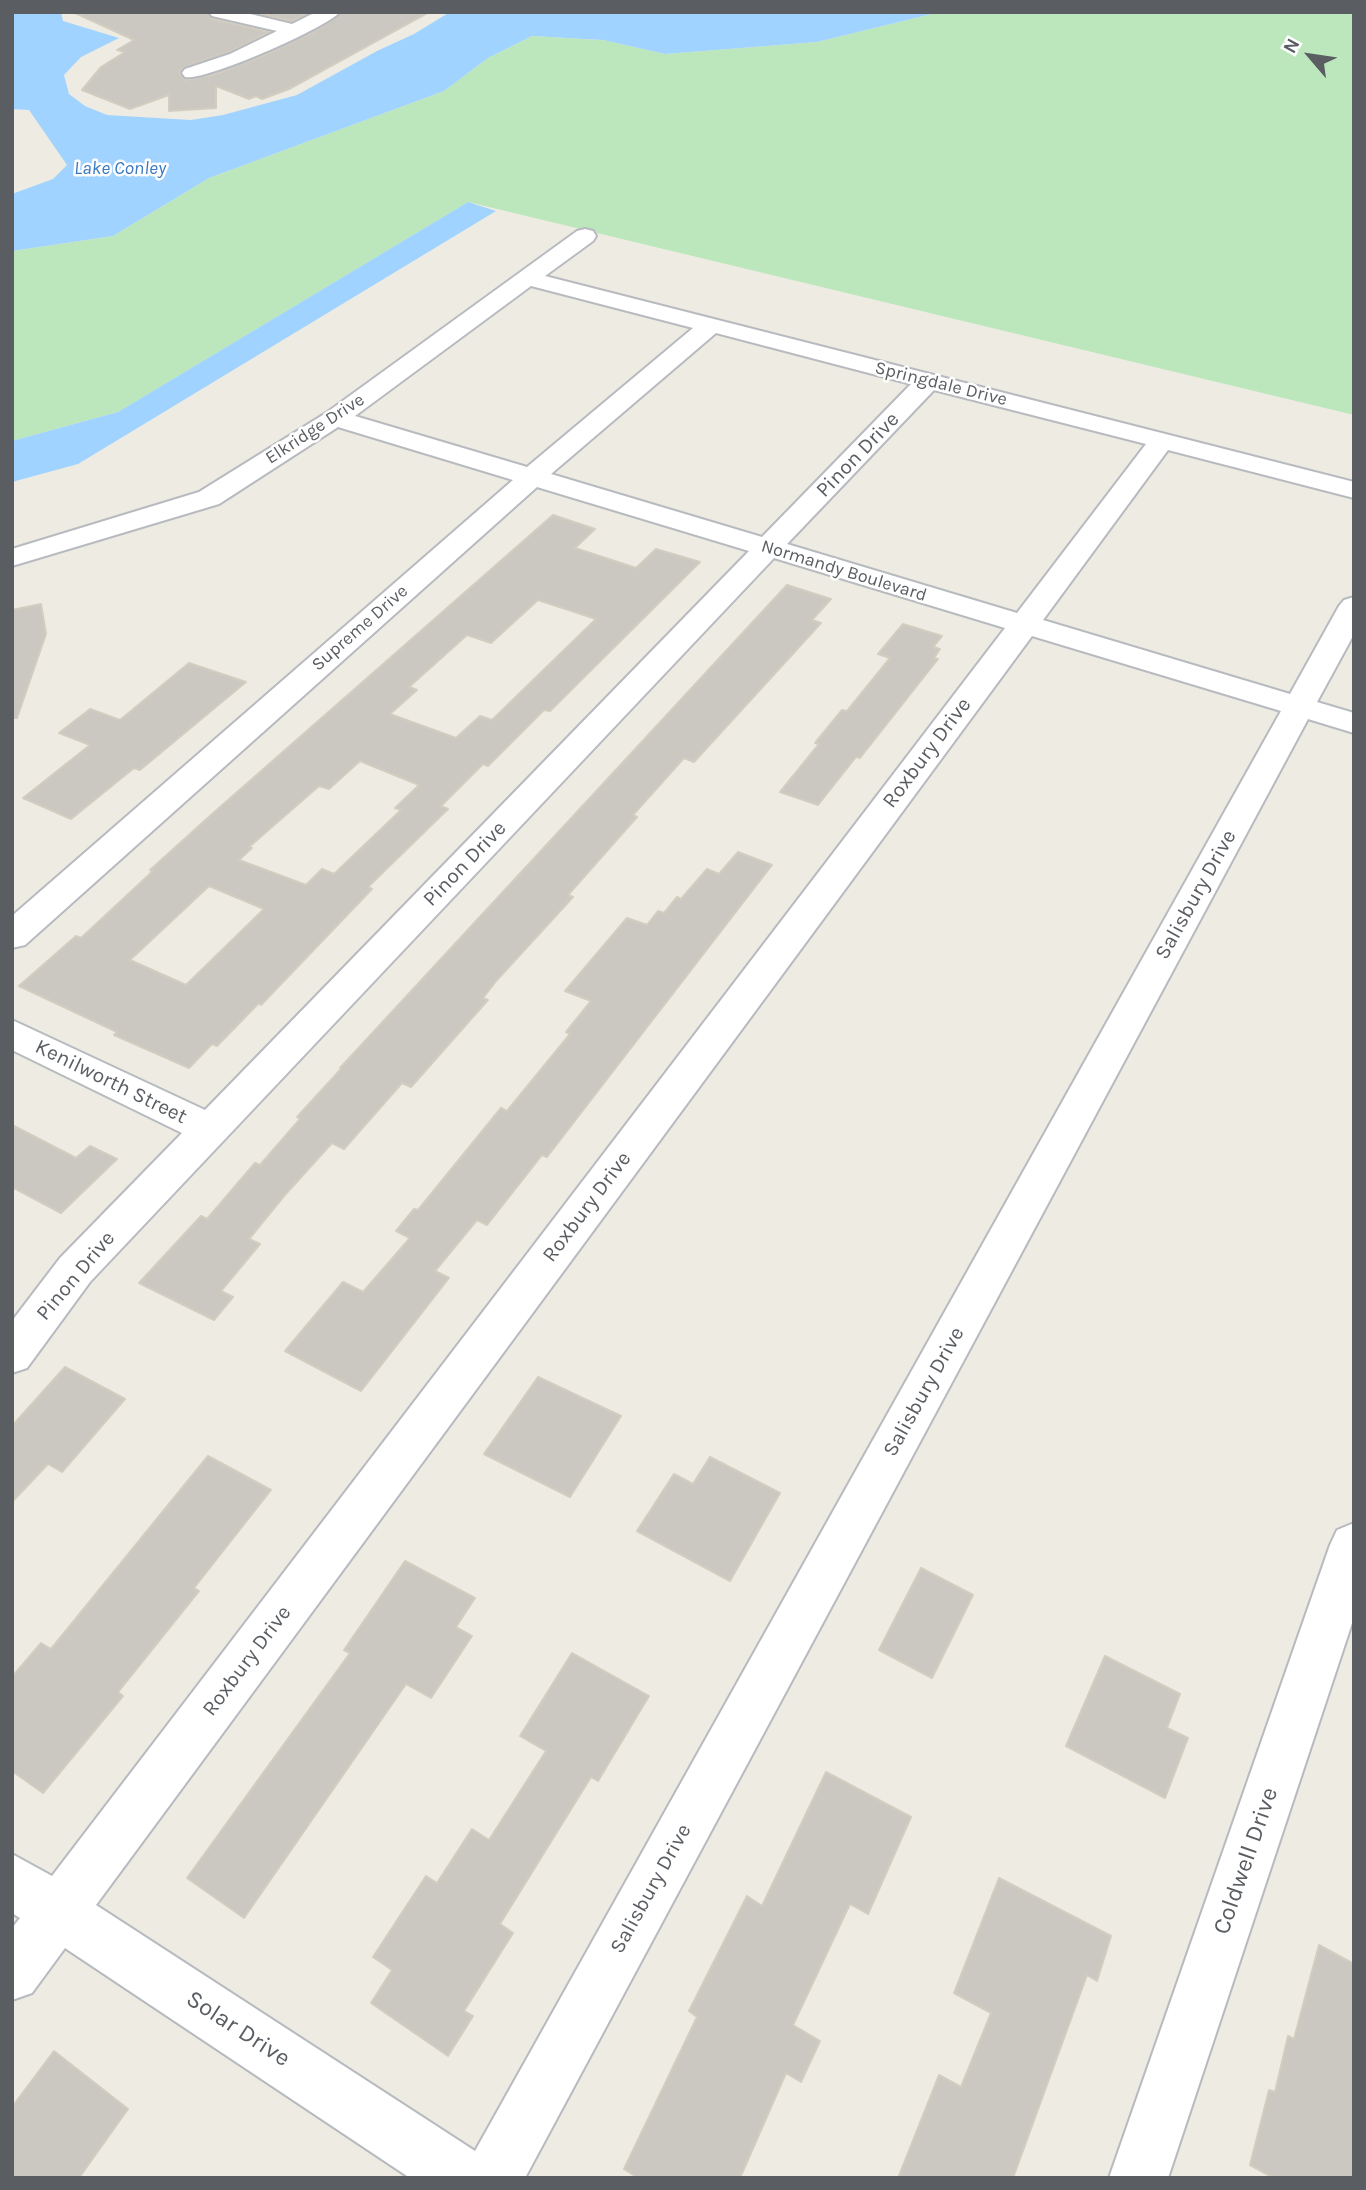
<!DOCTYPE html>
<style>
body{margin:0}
#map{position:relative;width:1366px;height:2190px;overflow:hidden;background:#eeece2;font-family:Karla,sans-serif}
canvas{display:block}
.frame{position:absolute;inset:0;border:14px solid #5a5e63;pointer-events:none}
.north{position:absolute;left:1275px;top:21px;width:70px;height:70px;-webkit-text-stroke:5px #fff;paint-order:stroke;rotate:299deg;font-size:19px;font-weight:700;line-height:28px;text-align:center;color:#5a5e63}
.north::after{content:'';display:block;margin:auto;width:24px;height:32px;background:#5a5e63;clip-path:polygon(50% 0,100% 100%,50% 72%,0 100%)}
</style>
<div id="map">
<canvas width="1366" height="2190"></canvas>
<div class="frame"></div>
<div class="north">N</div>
</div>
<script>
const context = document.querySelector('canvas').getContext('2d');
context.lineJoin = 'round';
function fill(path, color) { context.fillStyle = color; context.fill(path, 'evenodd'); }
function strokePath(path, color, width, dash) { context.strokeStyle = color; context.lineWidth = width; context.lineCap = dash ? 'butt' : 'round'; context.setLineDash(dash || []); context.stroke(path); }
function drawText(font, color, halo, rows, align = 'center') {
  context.font = font + ' Karla,sans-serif'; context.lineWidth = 5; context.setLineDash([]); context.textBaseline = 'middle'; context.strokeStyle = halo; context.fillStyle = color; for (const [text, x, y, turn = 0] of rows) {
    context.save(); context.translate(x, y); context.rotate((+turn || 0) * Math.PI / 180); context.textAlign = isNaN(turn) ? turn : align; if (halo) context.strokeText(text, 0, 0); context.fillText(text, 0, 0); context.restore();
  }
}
const green = new Path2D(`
 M940,12H1354V415L468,202L118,412L12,441V251L113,236L209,178L444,91L488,58L532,36L603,40L665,54L817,42Z`);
const water = new Path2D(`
 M12,12H61L63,21L119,38L81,57L64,75L69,94L85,106L107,115L191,120L223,115L297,95L377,51L414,34L450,12H940L817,42L665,54L603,40L532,36L488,58L444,91L209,178L113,236L12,251V194L53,179L67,165L29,110L12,109Z
 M468,202L496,211L78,464L12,482V441L118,412Z`);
const building = new Path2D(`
 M73,12H207L211,19L269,32L229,52L184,67L179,73L185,80L216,74L265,55L314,32L343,12H429L289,89L262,99L256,96L249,99L216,86V108L169,111V95L130,109L82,90L101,67L125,52L117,50L134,40Z
 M254,12H310L292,21Z
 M553,515L595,529L575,548L636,568L656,549L700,562L550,711L544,710L488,766L483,764L441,806L448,809L368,887L372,889L261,1005L259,1003L217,1046L212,1044L189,1068L114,1035L117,1032L19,986L76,936L81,938L153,871L150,870L211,815ZM538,600L596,619L492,720L480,716L456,738L390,714L417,690L409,687L467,635L491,643ZM360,761L419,785L395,808L401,810L334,874L322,869L306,885L239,860L252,848L249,847L319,786L329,789ZM209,886L264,909L186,985L130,960Z
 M787,585L831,599L812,620L821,623L694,762L684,758L633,815L637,817L568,895L573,897L497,980L483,998L488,1000L411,1087L402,1083L344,1149L332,1143L284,1196L249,1239L260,1244L221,1291L233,1297L214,1320L139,1283L201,1216L207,1219L255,1163L260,1165L300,1119L297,1117L341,1069L340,1068Z
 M41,604L46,634L17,718H12V610Z
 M903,624L942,636L933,647L940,649L934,658L938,659L860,758L856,757L818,805L780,792L819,744L815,743L842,710L847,711L890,658L878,654Z
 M189,663L246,682L140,770L134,768L71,819L23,798L90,745L59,733L90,709L120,720Z
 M738,852L772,865L547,1157L542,1155L487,1225L477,1220L435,1271L449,1278L361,1391L285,1351L343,1282L363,1292L410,1238L396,1231L414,1209L418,1210L501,1108L507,1111L570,1034L566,1032L591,1001L565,991L627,918L647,925L658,911L664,913L677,897L681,899L707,869L719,874Z
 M12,1125L76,1158L90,1146L117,1159L61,1213L12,1187Z
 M65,1367L125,1399L62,1472L48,1464L12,1502V1426Z
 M538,1377L621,1416L570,1497L484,1454Z
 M208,1456L271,1490L194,1588L199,1591L118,1692L123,1696L43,1793L12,1771V1677L41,1643L51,1649Z
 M710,1457L780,1493L730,1581L637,1531L674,1474L693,1484Z
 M405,1561L475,1598L456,1627L472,1636L431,1698L406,1684L244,1918L187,1878L350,1653L344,1650Z
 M921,1568L973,1595L932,1678L879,1650Z
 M572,1653L649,1696L598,1781L591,1777L500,1924L513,1933L464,2011L473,2016L448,2056L371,2003L392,1970L373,1957L426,1876L437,1883L472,1829L489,1840L546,1751L520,1736Z
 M1105,1656L1180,1694L1167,1728L1188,1738L1165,1798L1066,1746Z
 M826,1772L911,1817L868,1914L850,1904L793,2025L820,2041L801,2082L786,2073L740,2178H638L624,2169L697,2017L689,2011L747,1896L762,1906Z
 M999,1878L1111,1936L1097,1981L1087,1975L1013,2178H898L939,2075L961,2087L991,2013L954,1993Z
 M1319,1945L1354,1964V2178H1274L1250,2165L1269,2090L1275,2092L1288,2036L1294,2039Z
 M54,2051L128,2109L79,2178H12V2107Z`);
const minor = new Path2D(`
 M209,12H242L292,24L316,12H340C326,28 204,82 185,77L182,73L185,69L230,54L277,31L212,16Z
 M585,229L593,231L596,236L593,241L545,276L1354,482V498L1168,450L1043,620L1290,694L1339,606L1344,600L1354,597V634L1317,702L1354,713V733L1308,719L525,2178H410L65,1948L32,1993L12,2000V1928L20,1918L12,1913V1854L52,1876L1005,628L774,558L90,1282L27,1368L12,1373V1321L60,1258L182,1133L12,1050V1020L205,1110L749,551L537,487L25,945L12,948V916L513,480L338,427L219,504L12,566V549L199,492L326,413L577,231ZM531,286L693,328L527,467L355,416ZM716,333L911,384L762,537L551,474ZM934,390L1146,444L1017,613L787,544ZM1032,636L1281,711L475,2151L96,1905Z
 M1354,1523V1617L1168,2178H1109L1330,1545L1337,1530Z`);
const farStreetnames = [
 ["Springdale Drive",941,384,14],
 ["Elkridge Drive",315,429,-33],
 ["Normandy Boulevard",844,571,17],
 ["Supreme Drive",360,628,-41]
];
const farWaternames = [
 ["Lake Conley",120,169]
];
const streetNames = [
 ["Pinon Drive",858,455,-46],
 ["Roxbury Drive",927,753,-53],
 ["Pinon Drive",465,864,-46],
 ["Salisbury Drive",1196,895,-61],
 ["Kenilworth Street",111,1082,26],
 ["Roxbury Drive",587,1207,-53],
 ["Pinon Drive",76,1276,-50],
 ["Salisbury Drive",924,1392,-61],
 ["Roxbury Drive",247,1661,-53],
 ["Salisbury Drive",651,1889,-61]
];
const nearStreetnames = [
 ["Coldwell Drive",1246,1861,-71],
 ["Solar Drive",238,2029,33]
];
fill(green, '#bce7bd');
fill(water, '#a0d3ff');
fill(building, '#cbc8c1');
strokePath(building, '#d3cdc0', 2);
strokePath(minor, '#b7babf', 4);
fill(minor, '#fff');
drawText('18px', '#5a5e63', '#fff', farStreetnames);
drawText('italic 19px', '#3a78c0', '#fff', farWaternames);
drawText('21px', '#5a5e63', '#fff', streetNames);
drawText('24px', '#5a5e63', '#fff', nearStreetnames);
</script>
